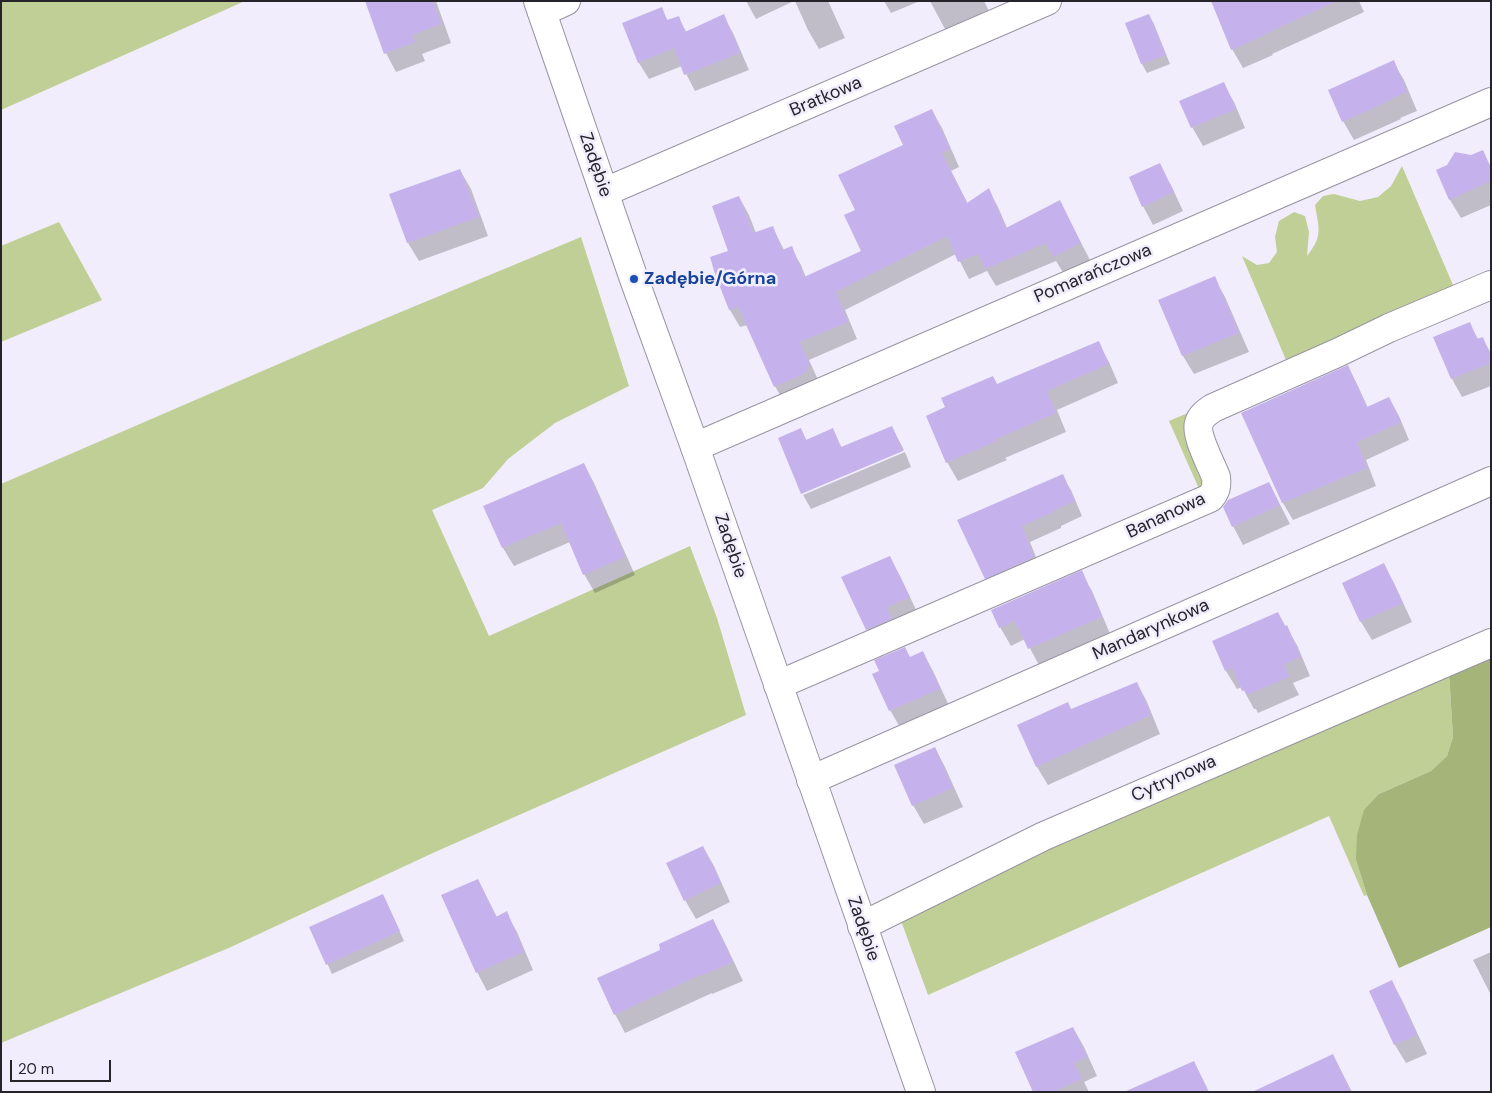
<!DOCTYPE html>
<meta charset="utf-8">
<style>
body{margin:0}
#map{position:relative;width:1492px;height:1093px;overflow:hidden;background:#f1edfc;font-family:"DM Sans",sans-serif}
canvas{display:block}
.frame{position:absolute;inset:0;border:2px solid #26242a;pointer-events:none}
.scale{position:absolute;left:10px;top:1060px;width:101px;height:22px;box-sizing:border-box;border:2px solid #26242a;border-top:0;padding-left:6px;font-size:15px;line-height:18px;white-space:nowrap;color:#26242a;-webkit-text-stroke:4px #f1edfc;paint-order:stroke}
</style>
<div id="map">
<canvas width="1492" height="1093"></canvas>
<div class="frame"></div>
<div class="scale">20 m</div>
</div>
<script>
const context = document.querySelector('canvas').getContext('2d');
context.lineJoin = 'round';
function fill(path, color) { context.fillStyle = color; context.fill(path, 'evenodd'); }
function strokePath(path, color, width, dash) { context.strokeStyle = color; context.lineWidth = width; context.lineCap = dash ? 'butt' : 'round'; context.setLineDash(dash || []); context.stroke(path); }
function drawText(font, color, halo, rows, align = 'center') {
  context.font = font + ' "DM Sans",sans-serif'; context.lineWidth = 5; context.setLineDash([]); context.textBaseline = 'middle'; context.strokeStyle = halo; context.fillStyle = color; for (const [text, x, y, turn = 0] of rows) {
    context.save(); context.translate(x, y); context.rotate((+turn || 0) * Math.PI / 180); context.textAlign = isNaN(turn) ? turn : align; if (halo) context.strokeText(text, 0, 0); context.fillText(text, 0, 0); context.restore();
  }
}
const green = new Path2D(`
 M1,1H245L1,110Z
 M1402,166L1456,292L1289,367L1242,256L1257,265L1269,263L1277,252L1275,237L1279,221L1294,212L1305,216L1309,232L1307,256C1323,236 1319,229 1315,205L1323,196L1334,194L1360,201L1378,197L1391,186Z
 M59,222L102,300L1,342V246Z
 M581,237L629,386L555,423L508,459L483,488L432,510L489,636L690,546L717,618L746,715L435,852L231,947L1,1043V484L348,334Z
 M1202,407C1198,411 1192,416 1189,422C1174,449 1212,467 1200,491L1169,421Z
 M1449,673L1453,737L1447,756L1431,771L1379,794L1356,860L1367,895L1364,896L1329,816L928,995L900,918L1014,859Z`);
const forest = new Path2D(`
 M1491,653V927L1399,968L1367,895L1356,860L1357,835L1364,810L1379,794L1431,771L1447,756L1453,737L1449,673Z`);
const shadow = new Path2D(`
 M366,1H436L451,43L422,54L425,61L396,72L386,53Z
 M746,1H794L756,19Z
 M795,1H828L845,38L819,49L808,30Z
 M884,1H920L891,13Z
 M930,1H984L989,11L946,31Z
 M1212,1H1359L1364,12L1272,54L1273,55L1243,68L1232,49Z
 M661,9L668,21L678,17L687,33L723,16L733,33L749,70L695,91L682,66L649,79L639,63L624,24Z
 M1149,15L1154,24L1170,64L1147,73L1142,64L1126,24Z
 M1393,62L1404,80L1417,111L1400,118L1401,119L1354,140L1343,121Z
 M1223,83L1234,102L1245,128L1203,146L1192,127Z
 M932,111L942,128L959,167L951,171L968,204L988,190L998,207L1007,228L1060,202L1090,260L1064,274L1056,261L996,286L987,271L969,279L956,254L845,310L857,339L809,360L819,382L785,404L775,386L748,325L740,327L730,310L717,273L730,252L739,197L749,215L756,233L773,228L784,250L791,248L801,265L806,278L863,252L857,211Z
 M1482,152L1491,167V205L1461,218L1450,200L1437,171Z
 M460,170L471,189L488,236L419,261L408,243Z
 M1170,183L1183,211L1153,225L1143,206Z
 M1214,278L1225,297L1249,352L1194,374L1183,356L1160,301Z
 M1469,324L1479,340L1482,338L1491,353V386L1462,397L1452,379Z
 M1098,343L1109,362L1118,383L1057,410L1066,432L1005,458L1007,460L958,481L947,462L997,386Z
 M1347,367L1357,384L1368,408L1389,398L1399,416L1409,440L1366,460L1376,486L1293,520L1283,503L1242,413Z
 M892,427L904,450L802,492L801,430L807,441L832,430L842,448Z
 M905,452L911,467L811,509L803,495Z
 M584,464L594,483L635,575L595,593L584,574L570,542L514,566L503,548L485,507Z
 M1062,476L1071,490L1082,516L1061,526V528L1030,542L1042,572L994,593L986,578L958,520Z
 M1269,483L1290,524L1243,545L1233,526Z
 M889,557L900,576L919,616L878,648L867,629Z
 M1384,565L1394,583L1412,622L1372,640L1361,622Z
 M1081,572L1092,591L1111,636L1040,667L1025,639L1011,646L1000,627Z
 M1278,614L1297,645L1310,676L1293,683L1299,695L1258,713L1256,709H1254L1242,687L1237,689L1226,671L1214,641Z
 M923,653L933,671L950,708L901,729L890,710L910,658Z
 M1137,683L1147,702L1160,734L1048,785L1037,767L1019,726L1071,711Z
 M935,748L945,767L963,807L924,824L913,805L896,765Z
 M703,847L714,866L730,902L696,919L685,900Z
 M478,880L497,917L506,913L517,932L533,970L487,991L477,972Z
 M383,895L404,941L332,974L311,928Z
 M713,920L723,939L743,981L712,994V993L625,1033L615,1014L661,951Z
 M1491,952V995L1473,960Z
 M1392,982L1402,1000L1427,1054L1406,1063L1395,1045L1370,992Z
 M1073,1028L1084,1047L1097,1076L1084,1082L1089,1092H1034Z
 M1333,1055L1352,1092H1263Z`);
const building = new Path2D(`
 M365,1H433L441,24L412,35L415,42L384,54Z
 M1211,1H1337L1263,35V36L1231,50Z
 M662,7L667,20L679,16L685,32L724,14L740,53L684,75L674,48L638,63L622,23Z
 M1149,14L1166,55L1141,64L1125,23Z
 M1394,60L1407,92L1390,99L1391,100L1342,122L1328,90Z
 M1224,82L1236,109L1191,128L1179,101Z
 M932,109L950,149L942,153L967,203L989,188L1006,228L1060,200L1081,243L1053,257L1046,243L985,269L978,254L958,262L947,236L836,292L848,322L800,342L810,364L804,374L774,387L738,307L729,310L715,274L710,257L728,251L712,206L739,196L753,233L773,226L782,250L792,246L804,277L861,251L844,215L855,210L838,175L903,145L894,126Z
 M1483,150L1491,168V181L1449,200L1436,170L1447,165L1455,152L1471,155Z
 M1160,163L1174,192L1142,207L1129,177Z
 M460,169L479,217L407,243L389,194Z
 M1215,276L1239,333L1182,356L1158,300Z
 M1470,322L1477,339L1483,337L1491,357V363L1451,379L1433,337Z
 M1099,341L1109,364L1047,391L1056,413L996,439L997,441L946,463L926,416L945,407L941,398L993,376L997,384Z
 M1348,365L1367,407L1389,397L1401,422L1357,442L1367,468L1282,503L1241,413Z
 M892,426L903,451L801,494L778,438L801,428L806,440L833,428L841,447Z
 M584,463L625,557L583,575L561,523L502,548L483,506Z
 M1063,474L1075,501L1053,511L1054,512L1022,526L1034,557L985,579L957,520Z
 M1269,482L1280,505L1232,527L1223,507L1228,500Z
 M890,556L910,597L887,607L892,619L866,630L841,577Z
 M1384,563L1403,603L1360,622L1342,583Z
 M1082,570L1102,617L1028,649L1015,621L999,628L991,610Z
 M1278,612L1285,626L1287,625L1301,657L1284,664L1289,677L1247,695L1245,690L1242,691L1232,668L1225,671L1212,641Z
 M905,647L910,657L923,651L940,689L889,711L872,674L879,671L874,660Z
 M1137,682L1151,715L1036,767L1017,725L1068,702L1071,709Z
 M935,747L953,788L912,806L894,765Z
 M703,846L721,883L684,901L666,863Z
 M478,879L496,917L507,911L524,952L476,973L441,895Z
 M383,894L400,931L326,965L309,927Z
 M713,919L733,962L701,976L700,975L614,1015L597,978L660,950L659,944Z
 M1392,980L1417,1035L1394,1045L1369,991Z
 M1073,1027L1087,1057L1074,1063L1082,1079L1053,1092H1033L1015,1052Z
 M1333,1054L1351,1092H1252Z
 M1194,1061L1209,1092H1124Z`);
const minor = new Path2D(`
 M542,12L566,1
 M605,192L1047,1
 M695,447L1491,102
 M778,685L1210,498C1216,491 1217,486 1216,477C1211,464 1195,435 1199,423C1201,416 1207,412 1213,408L1337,353L1389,328L1491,285
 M811,780L1491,481
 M862,926L1044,836L1491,643`);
const tertiary = new Path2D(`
 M538,1L634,279L695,447L921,1092`);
const markers = [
 [634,279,5,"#1a4fb4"]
];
const streetNames = [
 ["Bratkowa",826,97,-23],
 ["Zadębie",595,165,71],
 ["Pomarańczowa",1093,274,-23],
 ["Bananowa",1166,516,-25],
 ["Zadębie",730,546,71],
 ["Mandarynkowa",1151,630,-24],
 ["Cytrynowa",1174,779,-24],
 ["Zadębie",863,929,71]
];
const transitNames = [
 ["Zadębie/Górna",644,279]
];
fill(green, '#bfcf95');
fill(forest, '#a5b579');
fill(shadow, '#0003');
fill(building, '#c5b2ec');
strokePath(minor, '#9894a2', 30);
strokePath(tertiary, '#9894a2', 30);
strokePath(minor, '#fff', 28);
strokePath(tertiary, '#fff', 28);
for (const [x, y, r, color] of markers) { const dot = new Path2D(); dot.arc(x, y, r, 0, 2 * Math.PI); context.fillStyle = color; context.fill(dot); strokePath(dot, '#f1edfc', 2); }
drawText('18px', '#26242a', '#f1edfc', streetNames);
drawText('bold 18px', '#164399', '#f1edfc', transitNames, 'left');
</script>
